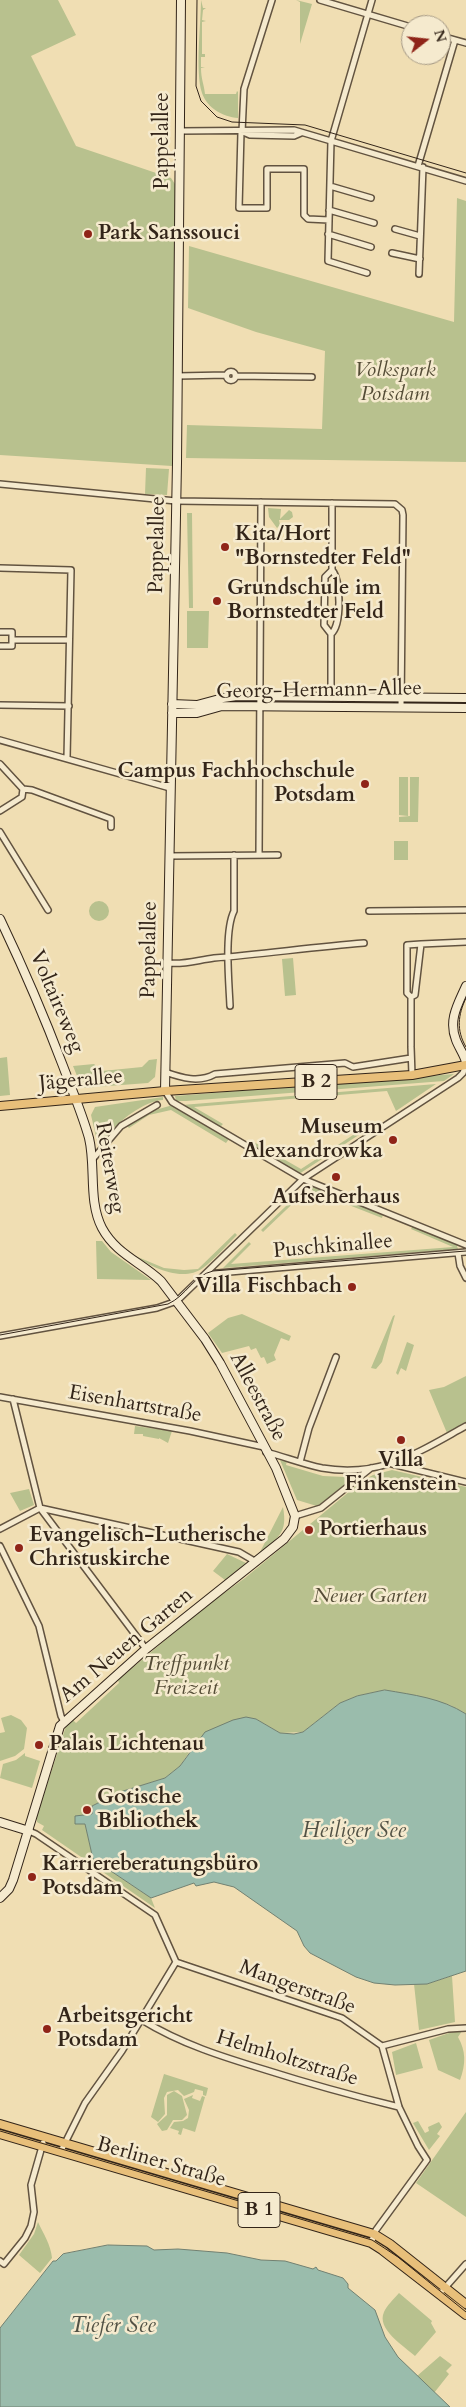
<!DOCTYPE html>
<meta charset="utf-8">
<style>
body{margin:0}
#map{position:relative;width:466px;height:2407px;overflow:hidden;background:#f0deb3;font-family:Cardo,serif}
canvas{display:block}
.north{position:absolute;left:401px;top:15px;width:50px;height:50px;box-sizing:border-box;background:#f5eace;border:1px solid #a79b86;border-radius:50%;rotate:74deg;font-size:14px;font-weight:700;line-height:20px;text-align:center;color:#332519}
.north::after{content:'';display:block;margin:auto;width:18px;height:22px;background:#8f2418;clip-path:polygon(50% 0,100% 100%,50% 72%,0 100%)}
</style>
<div id="map">
<canvas width="466" height="2407"></canvas>
<div class="north">N</div>
</div>
<script>
const context = document.querySelector('canvas').getContext('2d');
context.lineJoin = 'round';
function fill(path, color) { context.fillStyle = color; context.fill(path, 'evenodd'); }
function strokePath(path, color, width, dash) { context.strokeStyle = color; context.lineWidth = width; context.lineCap = dash ? 'butt' : 'round'; context.setLineDash(dash || []); context.stroke(path); }
function drawText(font, color, halo, rows, align = 'center') {
  context.font = font + ' Cardo,serif'; context.lineWidth = 5; context.setLineDash([]); context.textBaseline = 'middle'; context.strokeStyle = halo; context.fillStyle = color; for (const [text, x, y, turn = 0] of rows) {
    context.save(); context.translate(x, y); context.rotate((+turn || 0) * Math.PI / 180); context.textAlign = isNaN(turn) ? turn : align; if (halo) context.strokeText(text, 0, 0); context.fillText(text, 0, 0); context.restore();
  }
}
const green = new Path2D(`
 M0,0H58L76,35L31,56L76,146L171,178L177,187L174,342L178,343L172,466L0,455Z
 M201,0L203,8H206L203,10L202,20L206,21L202,22V54H205V57H201V67L205,68H201C201,79 204,84 205,94H236L237,91L238,92V118C223,117 207,108 202,93C195,71 201,24 201,0Z
 M296,0L312,4L300,44V2Z
 M457,198L466,201V462L186,458L187,425L322,429L325,351L256,332L188,308L189,246L454,322Z
 M146,468L169,469L167,495L145,494Z
 M268,508L281,509L280,519L289,510L292,512L293,517L289,520H279L280,525L277,528L269,517Z
 M187,513H192L193,608H189Z
 M187,611H209L208,648H187Z
 M399,777H408V816L399,815Z
 M410,777H419L418,822H399V817L410,816Z
 M394,841H408V860H394Z
 M89 911a10 10 0 1 1 20 0a10 10 0 1 1-20 0Z
 M293,958L296,995L285,996L282,959Z
 M7,1057L10,1095L0,1096V1058Z
 M157,1059L155,1077L148,1083L82,1088L73,1066L94,1064L102,1071L142,1067L149,1060Z
 M454,1074L444,1081L186,1101H176L175,1096Z
 M436,1084L396,1111L387,1091L194,1107L223,1124L220,1127L182,1105Z
 M163,1097V1100C146,1101 124,1117 112,1130C107,1135 104,1143 99,1150L91,1115L95,1107Z
 M173,1105L229,1139L226,1143L171,1110L149,1115L129,1128L127,1126L148,1112Z
 M373,1122L374,1125L299,1174L250,1145L252,1141L301,1169Z
 M308,1185L383,1214L382,1218L308,1189L263,1232L261,1230Z
 M413,1226L456,1243L458,1249L223,1268L249,1242L251,1244L231,1264L453,1247L411,1229Z
 M235,1233L237,1235C226,1246 215,1259 203,1268C182,1283 151,1267 133,1255L164,1268L184,1270L198,1269Z
 M96,1241H102L111,1252L151,1280L97,1279Z
 M242,1314L291,1336L289,1341L281,1338L274,1355L276,1360L267,1364L264,1357L261,1358L256,1348L251,1350L249,1346L222,1353L208,1333L228,1318Z
 M395,1315L382,1362L376,1369L371,1368L393,1316Z
 M407,1342L414,1345L406,1371L401,1368L398,1375L396,1373Z
 M466,1376V1423L447,1433L429,1390L444,1387Z
 M135,1426L172,1431L168,1443L159,1438V1439L143,1436V1434H134Z
 M280,1460L287,1461L286,1465L323,1476L346,1477V1472L353,1471L356,1476L320,1507L297,1500Z
 M392,1470L466,1487V1714L450,1705L385,1690L357,1696L340,1703L303,1732L280,1733L256,1719L192,1748L180,1766L165,1778L120,1792L92,1806V1814L85,1823L93,1859L151,1898L155,1908L42,1830L44,1826L37,1822V1816L66,1726L73,1720L76,1723L119,1683L118,1680L202,1609L245,1578L362,1481L373,1475Z
 M29,1489L34,1505L20,1511L10,1493Z
 M283,1507C288,1534 278,1537 259,1554Z
 M227,1554L246,1563L225,1580L213,1571Z
 M11,1715L21,1720L27,1728L24,1749L15,1756L0,1761V1733L5,1732L1,1718Z
 M25,1753V1756L40,1761L32,1788L0,1778L3,1764L16,1760Z
 M452,1976L455,2022L419,2030L414,1984H427Z
 M462,2031L458,2037C466,2051 466,2064 460,2080L438,2070L429,2040L452,2032Z
 M416,2043L423,2068L396,2075L392,2052Z
 M164,2074L208,2088L206,2096L203,2095V2091L195,2089L194,2092L184,2096L178,2090L167,2092L164,2098L165,2114L158,2122L151,2117Z
 M174,2091L182,2096L187,2115L182,2120H173L167,2130L162,2131L157,2124L167,2115V2095Z
 M193,2095L192,2098L200,2101L202,2096L205,2097L195,2132L183,2128L181,2135L178,2134L179,2131L170,2128L174,2122L183,2121L188,2118L189,2110L184,2099Z
 M466,2112V2217L416,2183Z
 M418,2121L425,2133L429,2131L428,2127L439,2122L442,2127L437,2134L440,2136L429,2150L413,2123Z
 M38,2222C43,2233 51,2245 52,2258L40,2273L19,2255L34,2234Z
 M399,2293L432,2321L431,2323L436,2332L415,2356C404,2346 376,2329 384,2312C387,2305 394,2299 399,2293Z
 M440,2356L452,2365L446,2371L449,2374L434,2393L417,2376Z`);
const water = new Path2D(`
 M385,1690C414,1695 441,1698 466,1714V1971L427,1984L395,1985L374,1983L356,1977L310,1953L304,1946L297,1931L234,1887L214,1882L196,1886L194,1883L151,1898L93,1859L85,1824H75V1816L92,1814V1806L120,1792L165,1778L180,1766L205,1732L233,1720L246,1717L256,1719L280,1733L294,1734L303,1732L340,1703L357,1696Z
 M108,2245L147,2246L154,2250L178,2249L227,2253L261,2260L285,2261L313,2269L316,2267L318,2270L343,2278L348,2284V2288L375,2310L385,2337L398,2357L450,2407H0V2328L53,2261H56L63,2254Z`);
const street = new Path2D(`
 M320,0L411,27
 M441,36L466,43
 M180,131L294,130L466,181
 M241,132L239,208H267V169H304V215L308,219L329,220
 M242,132L244,89L272,0
 M243,132L250,135L294,136L301,133
 M418,166L455,40
 M330,186L371,198
 M329,210L374,223
 M395,229L420,236
 M328,234L371,247
 M392,253L420,259
 M367,273L328,261L331,141L372,0
 M419,274L423,167
 M226.5 376a4.5 4.5 0 1 1 9 0a4.5 4.5 0 1 1-9 0Z
 M178,376L226,375
 M235,376L312,377
 M0,484L176,501L395,504L402,510L403,515L401,707
 M0,568L71,570L67,758
 M0,632H12V640H69
 M331,634C342,625 341,580 332,570V503
 M0,646H12V640
 M331,698V634L324,625L325,577L332,570
 M0,705L69,706
 M0,740L170,788
 M0,764L23,789L22,797L0,811
 M23,789L32,790L111,819V827
 M0,832L48,910
 M259,855L261,502
 M169,856L278,855
 M369,911L466,910
 M421,944L466,942
 M168,963C184,965 198,960 214,958C264,954 313,947 364,943
 M230,1006C229,982 224,931 234,911V855
 M411,1046V997L407,993V945L421,944L415,995L411,997
 M411,1047L412,1075
 M165,1072C182,1078 199,1083 215,1074L345,1063L353,1067L411,1058
 M165,1091L172,1102L303,1179L466,1245
 M92,1160L121,1126L157,1105
 M458,1253L460,1266L466,1278
 M206,1274L466,1252
 M0,1336L157,1308L177,1301L303,1179L458,1078L463,1073L466,1065
 M0,1397L190,1431L264,1447
 M13,1399L40,1508L146,1649
 M266,1452C285,1457 303,1464 322,1468C381,1478 417,1453 466,1426
 M300,1462L309,1428L336,1357
 M392,1464L466,1482
 M295,1516L321,1508L371,1468
 M0,1529L40,1508L239,1552L256,1562
 M0,1546L39,1626L61,1716L64,1722
 M29,1831L36,1834L155,1915L176,1962
 M176,1962L342,2018L382,2046L399,2107L418,2146L427,2160L376,2230L371,2243
 M142,2020C181,2044 223,2057 266,2070C310,2084 354,2096 399,2107
 M382,2046L448,2029L466,2028
 M61,2151L85,2103L122,2051L176,1962
 M0,2261L4,2264L25,2238L31,2226L34,2212L31,2185L43,2143
 M443,2290L466,2264`);
const secondary = new Path2D(`
 M172,704L197,705L223,698L237,696L466,698
 M172,713H197L222,706L466,708
 M0,919C23,967 44,1016 63,1066C72,1090 82,1113 89,1138C96,1167 88,1201 102,1228C116,1254 141,1262 161,1281L205,1339L220,1363L276,1468L295,1516L293,1527L284,1539L146,1649L60,1726L13,1880L9,1889L0,1898
 M466,986C458,1004 448,1020 456,1040C459,1048 464,1054 466,1062
 M165,1091L177,463L181,0
 M0,1822L29,1831`);
const primary = new Path2D(`
 M0,1106L165,1091L412,1075L466,1065
 M0,2124L374,2234L390,2244L466,2304
 M0,2134L371,2243L382,2250L466,2315`);
const tram = new Path2D(`
 M197,0L196,86L201,101L217,117L232,122L305,125L466,173
 M466,998C458,1015 456,1030 466,1047
 M0,1335L168,1304C186,1296 194,1275 213,1271L466,1251
 M0,2131L372,2240L398,2257L466,2312`);
const markers = [
 [88,234,5,"#8f2418"],
 [225,547,5,"#8f2418"],
 [217,601,5,"#8f2418"],
 [365,784,5,"#8f2418"],
 [393,1140,5,"#8f2418"],
 [336,1177,5,"#8f2418"],
 [352,1287,5,"#8f2418"],
 [401,1440,5,"#8f2418"],
 [309,1530,5,"#8f2418"],
 [19,1548,5,"#8f2418"],
 [39,1745,5,"#8f2418"],
 [87,1810,5,"#8f2418"],
 [32,1877,5,"#8f2418"],
 [47,2029,5,"#8f2418"]
];
const shields = [
 [316,1082,42],
 [259,2210,42]
];
const shieldNames = [
 ["B 2",316,1082],
 ["B 1",259,2210]
];
const streetNames = [
 ["Pappelallee",163,141,-90],
 ["Pappelallee",158,545,-89],
 ["Georg-Hermann-Allee",319,691,-1],
 ["Pappelallee",150,950,-89],
 ["Voltaireweg",56,1002,67],
 ["Jägerallee",81,1081,-5],
 ["Reiterweg",109,1168,80],
 ["Puschkinallee",333,1247,-5],
 ["Alleestraße",257,1397,62],
 ["Eisenhartstraße",135,1405,10],
 ["Am Neuen Garten",127,1646,-40],
 ["Mangerstraße",297,1988,20],
 ["Helmholtzstraße",287,2059,17],
 ["Berliner Straße",161,2163,16]
];
const poiNames = [
 ["Park Sanssouci",98,234],
 ["Kita/Hort",235,535],
 ["\"Bornstedter Feld\"",235,559],
 ["Grundschule im",227,589],
 ["Bornstedter Feld",227,613],
 ["Campus Fachhochschule",355,772,"right"],
 ["Potsdam",355,796,"right"],
 ["Museum",383,1128,"right"],
 ["Alexandrowka",383,1152,"right"],
 ["Aufseherhaus",336,1198,"center"],
 ["Villa Fischbach",342,1287,"right"],
 ["Villa",401,1461,"center"],
 ["Finkenstein",401,1485,"center"],
 ["Portierhaus",319,1530],
 ["Evangelisch-Lutherische",29,1536],
 ["Christuskirche",29,1560],
 ["Palais Lichtenau",49,1745],
 ["Gotische",97,1798],
 ["Bibliothek",97,1822],
 ["Karriereberatungsbüro",42,1865],
 ["Potsdam",42,1889],
 ["Arbeitsgericht",57,2017],
 ["Potsdam",57,2041]
];
const parkNames = [
 ["Volkspark",395,371],
 ["Potsdam",395,395],
 ["Neuer Garten",370,1597],
 ["Treffpunkt",186,1665],
 ["Freizeit",186,1689]
];
const waterNames = [
 ["Heiliger See",354,1832],
 ["Tiefer See",113,2327]
];
fill(green, '#b8c18e');
fill(water, '#9abcac');
strokePath(water, '#718071', 1);
strokePath(street, '#625340', 8);
strokePath(secondary, '#332519', 10);
strokePath(primary, '#332519', 10);
strokePath(street, '#f5eace', 5);
strokePath(secondary, '#f5eace', 8);
strokePath(primary, '#e8bf7a', 8);
strokePath(tram, '#332519', 1);
for (const [x, y, r, color] of markers) { const dot = new Path2D(); dot.arc(x, y, r, 0, 2 * Math.PI); context.fillStyle = color; context.fill(dot); strokePath(dot, '#f5eace', 2); }
for (const [x, y, w] of shields) { const box = new Path2D(); box.roundRect(x - w / 2, y - 17.5, w, 35, 4); context.fillStyle = '#f5eace'; context.fill(box); strokePath(box, '#332519', 1); }
drawText('bold 20px', '#332519', null, shieldNames);
drawText('21px', '#332519', '#f5eace', streetNames);
drawText('bold 21px', '#332519', '#f5eace', poiNames, 'left');
drawText('italic 21px', '#544c36', '#f5eace', parkNames);
drawText('italic 22px', '#525245', '#f5eace', waterNames);
</script>
